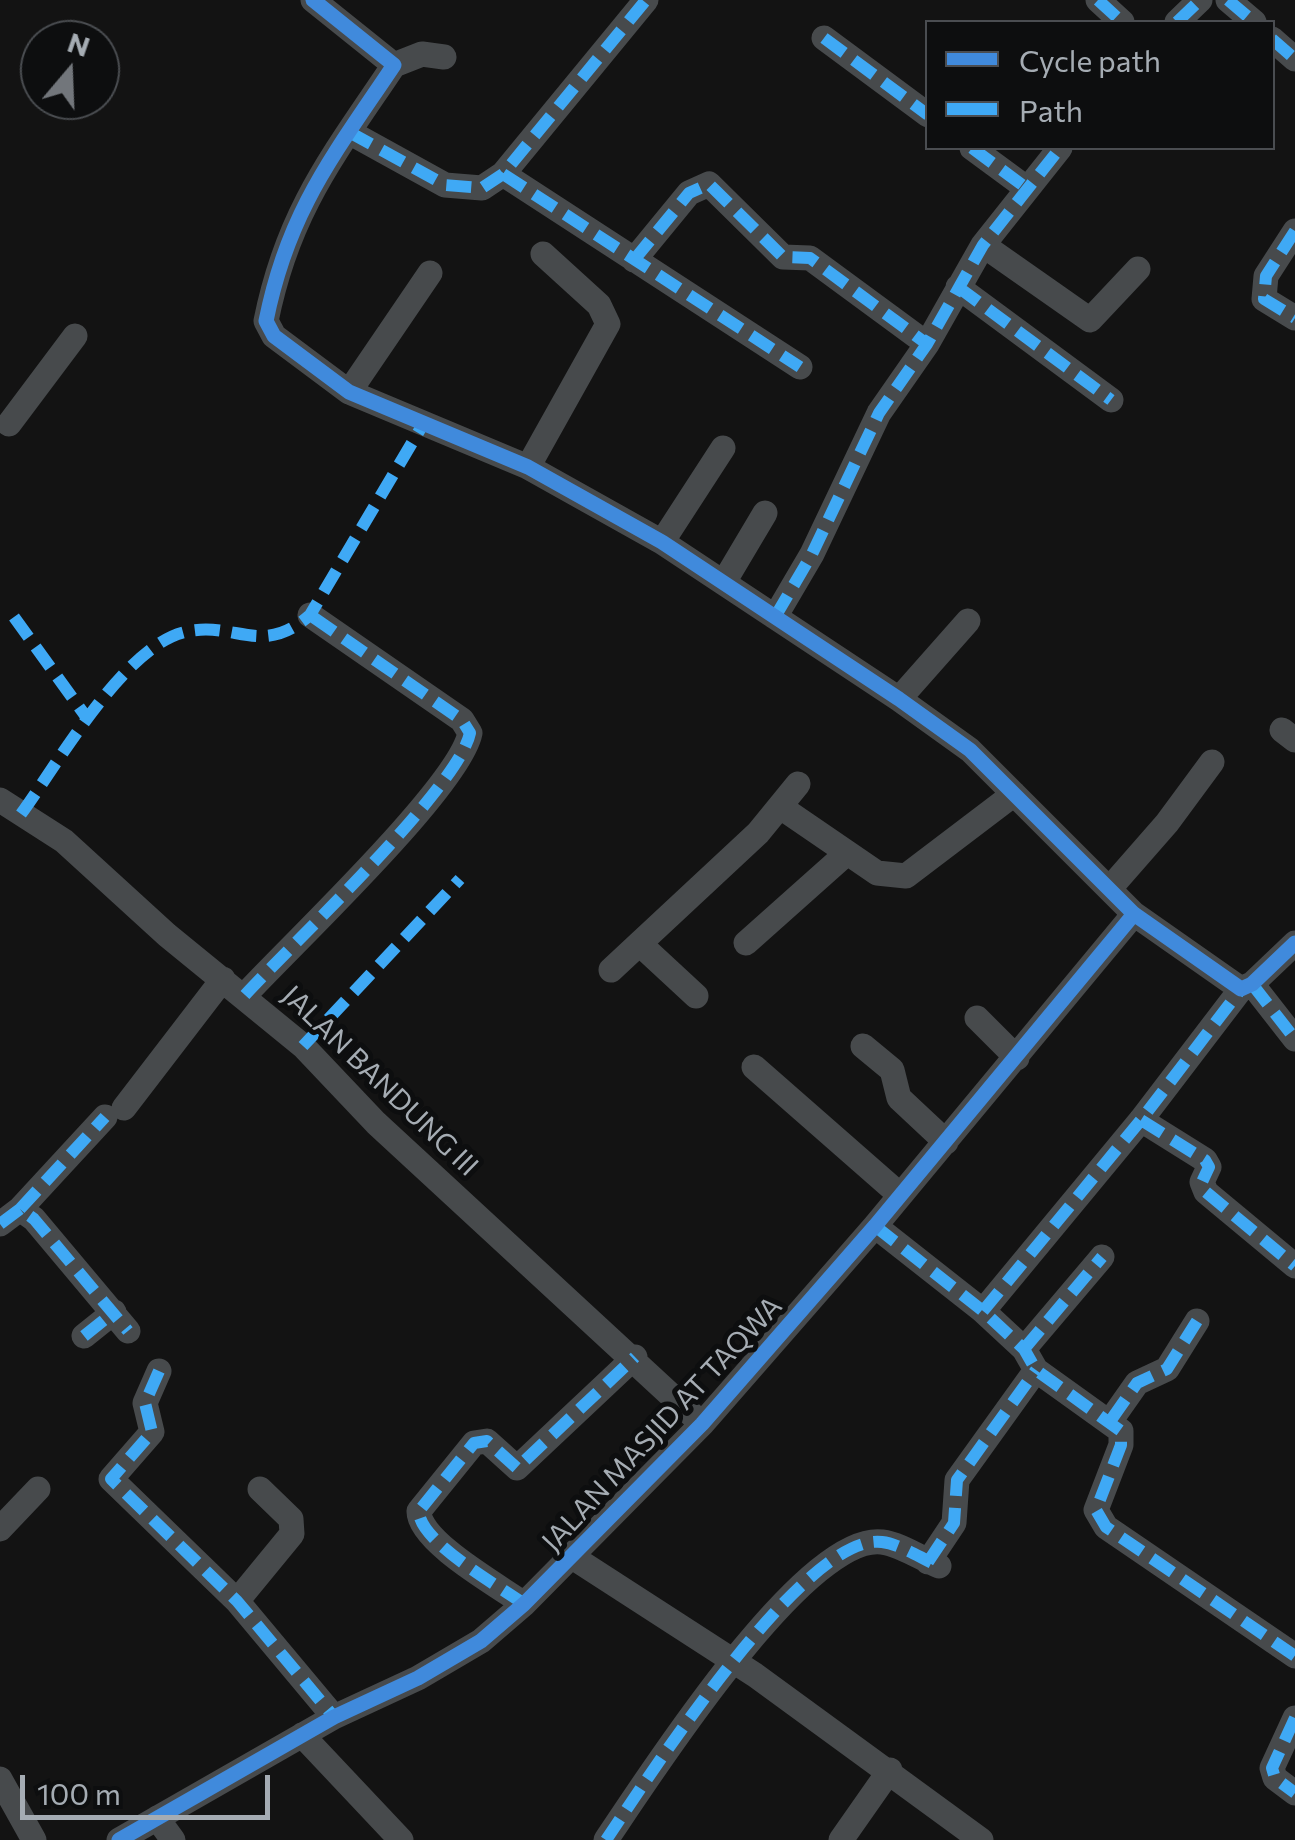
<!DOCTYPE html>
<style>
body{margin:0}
#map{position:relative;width:1295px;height:1840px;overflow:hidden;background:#131313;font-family:Commissioner,sans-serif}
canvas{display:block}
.legend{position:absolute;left:925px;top:20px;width:350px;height:130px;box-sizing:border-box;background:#0d0e0f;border:2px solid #4a4d51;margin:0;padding:12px 18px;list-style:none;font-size:30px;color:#a5acb3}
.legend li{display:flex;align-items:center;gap:20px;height:50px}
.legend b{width:50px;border:2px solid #4a4d51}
.north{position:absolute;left:20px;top:20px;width:100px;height:100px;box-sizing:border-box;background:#0d0e0f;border:2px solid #4a4d51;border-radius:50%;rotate:19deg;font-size:28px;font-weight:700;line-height:40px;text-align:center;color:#a5acb3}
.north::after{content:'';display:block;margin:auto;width:35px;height:45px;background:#72767b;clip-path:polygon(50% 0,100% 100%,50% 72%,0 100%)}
.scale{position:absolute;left:20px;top:1775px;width:250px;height:45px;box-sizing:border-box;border:5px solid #a5acb3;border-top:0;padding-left:12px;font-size:30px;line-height:35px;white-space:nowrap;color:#a5acb3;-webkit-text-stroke:8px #0d0e0f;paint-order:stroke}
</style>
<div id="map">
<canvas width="1295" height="1840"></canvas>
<ul class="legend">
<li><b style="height:12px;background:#408adc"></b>Cycle path</li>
<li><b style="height:12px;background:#3fa9f5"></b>Path</li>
</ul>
<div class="north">N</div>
<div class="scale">100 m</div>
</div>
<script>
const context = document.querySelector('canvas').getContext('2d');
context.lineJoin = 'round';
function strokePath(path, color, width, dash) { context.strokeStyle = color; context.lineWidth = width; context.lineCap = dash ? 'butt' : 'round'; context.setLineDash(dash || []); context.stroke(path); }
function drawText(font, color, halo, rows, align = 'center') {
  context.font = font + ' Commissioner,sans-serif'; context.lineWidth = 10; context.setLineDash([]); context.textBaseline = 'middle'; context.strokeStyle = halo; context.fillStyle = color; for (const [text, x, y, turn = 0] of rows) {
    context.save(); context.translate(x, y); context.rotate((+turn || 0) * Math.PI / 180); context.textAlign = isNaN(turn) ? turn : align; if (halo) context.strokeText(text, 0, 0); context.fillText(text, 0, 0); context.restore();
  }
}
const minor = new Path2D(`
 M313,0L394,65C333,156 288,211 266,321L274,336L349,392L528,467L662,542L899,699L970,750L1134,914L1241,989L1252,984L1295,943
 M1098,0L1122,22
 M1228,0L1254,22
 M1177,22L1200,0
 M824,38L928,115
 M1272,39L1295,59
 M394,65L422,54L444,57
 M349,132L445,185L482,188L503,174L646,0
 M972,148L1025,187
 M503,174L800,367
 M1295,231L1266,276L1264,299L1295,318
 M983,245L1090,320L1138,269
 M634,260L689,193L709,184L783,257L810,258L927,344
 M958,287L1111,400
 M349,392L430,273
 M9,424L75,336
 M528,467L608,324L599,305L543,254
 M662,542L723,448
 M724,582L765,513
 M775,617L812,554L879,413L927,344L983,245L1060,148
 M899,699L968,621
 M1282,730L1295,740
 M0,800L64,841L167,935L303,1046L376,1123L702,1424
 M782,808L877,873L906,876L1014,794
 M1111,887L1167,823L1212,762
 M746,943L847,853
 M642,946L696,996
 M611,970L758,833L798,784
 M1252,984L1295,1039
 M245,995C291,945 459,787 470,733L462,720L310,615
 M977,1018L1017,1058
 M863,1046L892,1070L899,1098L946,1142
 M754,1067L900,1195
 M124,1108L223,979
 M1141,1120L1205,1160L1209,1167L1202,1182L1206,1192L1295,1266
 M20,1209L105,1117
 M0,1224L20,1209L34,1219L128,1331
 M875,1226L983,1311L1024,1349L1036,1370L1121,1431V1445L1096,1510L1106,1527L1295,1656
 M983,1311L1141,1120L1241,989
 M84,1336L114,1312
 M1024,1349L1102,1257
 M159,1371L145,1403L152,1432L111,1479L237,1601L334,1717
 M1111,1420L1137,1383L1167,1369L1197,1321
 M0,1529L38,1489
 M574,1558L755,1675L981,1840
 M928,1562L954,1523L957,1480L1036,1370
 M237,1601L292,1534L291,1519L260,1489
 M524,1604C499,1586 418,1541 419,1511L474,1443L487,1441L517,1468L635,1357
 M1295,1718L1272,1768L1275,1778L1295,1793
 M302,1735L401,1840
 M0,1779L34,1840
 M157,1818L173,1840
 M119,1840L334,1717L418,1678L481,1641L524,1604L702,1424L875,1226L1134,914
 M606,1840C648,1778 805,1532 882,1542C900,1544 922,1559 939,1566
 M841,1840L890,1770`);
const quiet = new Path2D(`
 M1098,0L1122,22
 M1228,0L1254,22
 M1177,22L1200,0
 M824,38L928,115
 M1272,39L1295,59
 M349,132L445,185L482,188L503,174L646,0
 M972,148L1025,187
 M503,174L800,367
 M1295,231L1266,276L1264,299L1295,318
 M634,260L689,193L709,184L783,257L810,258L927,344
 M958,287L1111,400
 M14,617L87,718
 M775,617L812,554L879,413L927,344L983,245L1060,148
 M21,814C57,765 124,646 185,632C235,620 261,658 310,615L422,426
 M1252,984L1295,1039
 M245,995C291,945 459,787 470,733L462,720L310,615
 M303,1046L460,879
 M1141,1120L1205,1160L1209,1167L1202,1182L1206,1192L1295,1266
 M20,1209L105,1117
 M0,1224L20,1209L34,1219L128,1331
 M875,1226L983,1311L1024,1349L1036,1370L1121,1431V1445L1096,1510L1106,1527L1295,1656
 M983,1311L1141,1120L1241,989
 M84,1336L114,1312
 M1024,1349L1102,1257
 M159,1371L145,1403L152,1432L111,1479L237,1601L334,1717
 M1111,1420L1137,1383L1167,1369L1197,1321
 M928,1562L954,1523L957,1480L1036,1370
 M524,1604C499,1586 418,1541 419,1511L474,1443L487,1441L517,1468L635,1357
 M1295,1718L1272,1768L1275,1778L1295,1793
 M606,1840C648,1778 805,1532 882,1542C900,1544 922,1559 939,1566`);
const cycleway = new Path2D(`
 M313,0L394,65C333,156 288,211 266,321L274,336L349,392L528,467L662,542L899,699L970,750L1134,914L1241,989L1252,984L1295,943
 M119,1840L334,1717L418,1678L481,1641L524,1604L702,1424L875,1226L1134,914`);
const streetNames = [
 ["JALAN BANDUNG III",380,1081,44],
 ["JALAN MASJID AT TAQWA",662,1424,-47]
];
strokePath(minor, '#474a4c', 25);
strokePath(quiet, '#3fa9f5', 12, [25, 12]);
strokePath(cycleway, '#408adc', 15);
drawText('28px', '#a5acb3', '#0d0e0f', streetNames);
</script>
